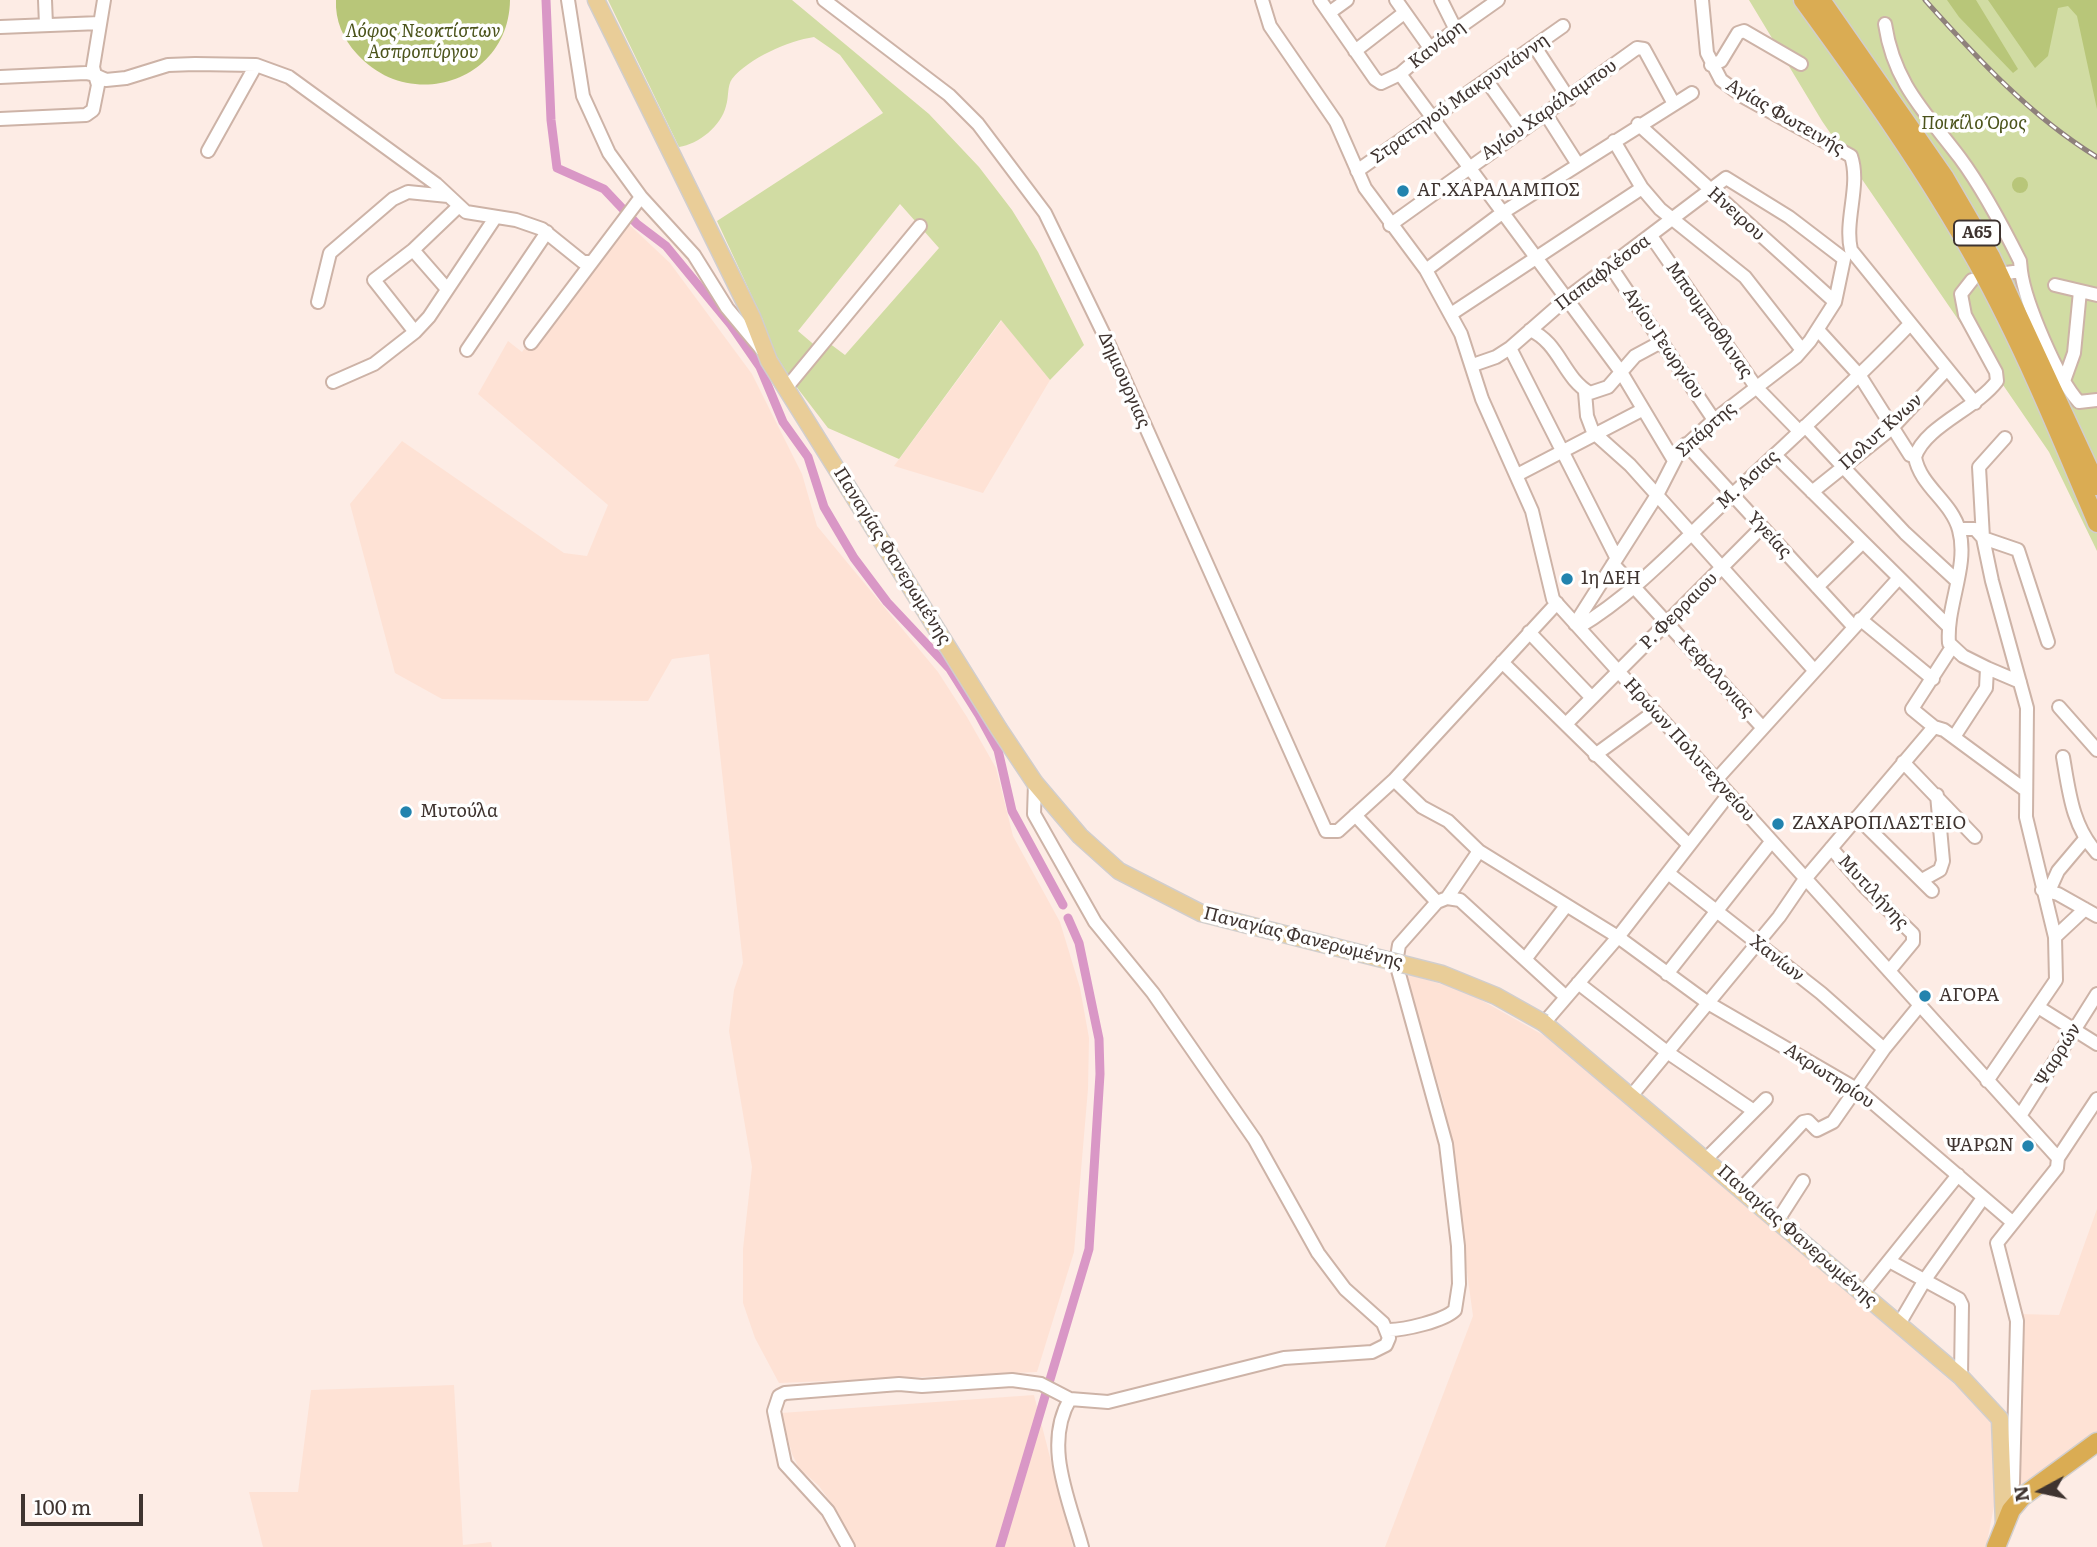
<!DOCTYPE html>
<meta charset="utf-8">
<style>
body{margin:0}
#map{position:relative;width:2097px;height:1547px;overflow:hidden;background:#fdece5;font-family:Literata,serif}
canvas{display:block}
.north{position:absolute;left:2006px;top:1456px;width:70px;height:70px;-webkit-text-stroke:5px #fff;paint-order:stroke;rotate:262deg;font-size:19px;font-weight:700;line-height:28px;text-align:center;color:#3f3430}
.north::after{content:'';display:block;margin:auto;width:24px;height:32px;background:#3f3430;clip-path:polygon(50% 0,100% 100%,50% 72%,0 100%)}
.scale{position:absolute;left:21px;top:1494px;width:122px;height:32px;box-sizing:border-box;border:4px solid #3f3430;border-top:0;padding-left:9px;font-size:21px;line-height:24px;white-space:nowrap;color:#3f3430;-webkit-text-stroke:5px #fff;paint-order:stroke}
</style>
<div id="map">
<canvas width="2097" height="1547"></canvas>
<div class="north">N</div>
<div class="scale">100 m</div>
</div>
<script>
const context = document.querySelector('canvas').getContext('2d');
context.lineJoin = 'round';
function fill(path, color) { context.fillStyle = color; context.fill(path, 'evenodd'); }
function strokePath(path, color, width, dash) { context.strokeStyle = color; context.lineWidth = width; context.lineCap = dash ? 'butt' : 'round'; context.setLineDash(dash || []); context.stroke(path); }
function drawText(font, color, halo, rows, align = 'center') {
  context.font = font + ' Literata,serif'; context.lineWidth = 7; context.setLineDash([]); context.textBaseline = 'middle'; context.strokeStyle = halo; context.fillStyle = color; for (const [text, x, y, turn = 0] of rows) {
    context.save(); context.translate(x, y); context.rotate((+turn || 0) * Math.PI / 180); context.textAlign = isNaN(turn) ? turn : align; if (halo) context.strokeText(text, 0, 0); context.fillText(text, 0, 0); context.restore();
  }
}
const built = new Path2D(`
 M619,215L670,263L752,374L802,474L817,526L938,672L967,717L996,768L1013,836L1060,922L1080,988L1089,1038L1088,1089L1074,1252L1037,1372L779,1383L755,1338L743,1303V1249L752,1167L729,1031L734,990L743,963L709,654L672,659L648,701L442,699L395,673L350,504L402,441L564,553L587,556L608,505L478,394L508,341L522,352Z
 M1002,320L1050,380L983,493L894,466Z
 M1405,973L1467,992L1552,1040L1987,1412L1994,1424L1996,1496L1986,1547H1385L1473,1316L1444,1104Z
 M2097,1209V1437L2019,1493L2024,1365L2019,1314L2059,1315Z
 M454,1385L463,1545L491,1542L492,1547H263L249,1492H298L311,1390Z
 M1034,1395L1073,1547H854L839,1514L819,1486L799,1468L792,1454L781,1413Z`);
const green = new Path2D(`
 M608,0H792L929,114L979,167L1012,210L1038,252L1084,345L1050,380L1001,320L899,459L828,428L792,381L771,347L763,320L717,221L883,113L840,55L814,37C788,41 749,58 732,79C727,86 729,97 726,106C721,126 699,144 679,147ZM900,204L939,248L845,355L825,340L818,348L798,331Z
 M1749,0H2097V551L2049,452L1822,121Z`);
const forest = new Path2D(`
 M336,0H510C509,82 410,113 357,54C343,39 335,20 336,0Z
 M1947,0H1976L2018,69L2013,73L1959,17Z
 M1988,0H2097V109L2077,16L2068,6L2058,8L2048,56L2035,68Z
 M2012 185a8 8 0 1 1 16 0a8 8 0 1 1-16 0Z`);
const canal = new Path2D(`
 M546,0L551,120L557,168L604,189L637,224L666,246L731,325L760,367L783,422L808,457L824,507L854,558L887,602L950,669L979,715L998,750L1012,811L1063,905
 M1000,1547L1089,1249L1100,1074L1099,1039L1079,943L1068,918`);
const minor = new Path2D(`
 M45,0L46,25
 M104,0L93,67L95,75L106,80L126,78L168,65L195,64L256,65L289,77L436,184L466,212L516,220L542,229L583,262H592
 M568,0L583,96L609,153L641,197L694,255L727,308L762,350
 M824,0L949,95L978,124L1045,213L1110,347L1326,831H1338L1394,780L1557,603
 M1262,0L1270,26L1336,122L1365,188L1426,270L1461,334L1482,399L1532,511L1553,599L2058,1158L2057,1168L1997,1243L2017,1321L2013,1483L2011,1491L2004,1498
 M1320,0L1375,79L1381,83L1400,74L1430,48L1498,0
 M1396,0L1430,48
 M1441,0L1456,30
 M1702,0L1707,53L1721,80L1744,97L1851,156C1861,185 1844,220 1851,250L1975,403
 M1329,13L1347,0
 M1885,24C1894,84 1926,113 1960,158C1983,189 2003,227 2020,261L2021,271L2006,273
 M0,27L100,23
 M1535,47L1569,99
 M1355,51L1404,13
 M1711,65L1721,61L1738,33L1744,31L1801,64
 M1400,74L1621,372L1673,459
 M0,77L86,73L95,75L98,85L93,110L86,115L0,119
 M1487,81L1522,130
 M1547,116L1577,163
 M1638,124L1835,302
 M1614,141L1642,188L1660,209L1745,277L1802,350
 M208,151L256,65
 M1357,171L1563,26
 M1390,225L1637,48L1644,49L1674,104
 M1651,236L1756,387L1799,431
 M413,250L447,289
 M1611,267L1714,420
 M1426,270L1502,213L1692,93
 M2021,271C2025,302 2058,380 2079,402L2097,400
 M2055,285L2097,295
 M318,302L330,253L393,199L408,192L448,196
 M1451,314L1642,188
 M1530,330C1560,343 1563,378 1590,393L1608,387L1635,356L1661,342
 M1818,330L1860,376L1910,455L1915,457C1920,486 1952,502 1959,530C1969,566 1946,606 1949,643L1963,656L1987,668L1986,688L1954,737
 M415,332L374,280L413,250L459,206
 M531,343L641,197
 M1510,348L1616,557
 M467,350L547,232
 M1473,365L1496,357L1510,348L1566,299L1726,178L1789,217L1844,259L1835,302L1810,341L1796,357L1714,420L1679,452L1657,495L1575,624
 M2064,381L2074,353L2080,291
 M333,382L374,364L415,332L429,317L495,218
 M787,387L920,226
 M1585,392L1587,416L1593,432L1630,465L1814,670
 M1805,426L1905,533L1956,580
 M1686,444L1853,626
 M1775,455L1949,627
 M1915,457C1925,426 1976,409 1997,381L1996,372L1965,315L1961,294L1972,280
 M1517,475L1642,410
 M1812,492L1892,428L1947,369
 M1959,529H1975L1983,538L2018,550L2048,642
 M1613,564L1762,727
 M1817,587L1862,543
 M1860,619L1933,679
 M1579,627C1636,593 1683,540 1732,495C1792,438 1853,384 1910,324
 M1529,632L1592,698
 M1502,662L1689,845
 M1987,668L2020,682
 M2059,707L2097,750
 M1566,724L1761,528
 M1934,727L1912,709L1952,647
 M1595,755L1654,712
 M2063,757C2069,791 2072,826 2097,853
 M1903,762L1975,837
 M1394,780L1422,807L1448,821L1479,851L1618,937L1708,1003L1858,1090L2011,1221
 M1716,780L1898,579
 M1355,815L1437,902
 M1857,817L1932,891
 M1831,848L1865,887L1913,934V942L1889,971
 M1668,873L1821,993L1884,1049
 M1922,880L1940,870L1943,861L1937,795
 M2042,890L2058,894L2097,916
 M2049,891L2058,871L2085,839
 M1447,898L1460,900L1566,997
 M2055,937L2085,909
 M1526,958L1566,906
 M1667,974L1771,842
 M1578,983L1667,1052L1754,1111
 M2038,1007L2097,1044
 M1544,1023L1618,937L1729,794
 M1987,1081L2056,980L2055,937L2026,817L2027,708L1992,581L1983,538L1979,467L2005,438
 M1632,1095L1779,917L1805,879L1934,727L1944,730L2024,789
 M2020,1116L2097,994
 M2058,1158L2097,1099
 M1706,1159L1766,1099
 M1741,1189L1803,1122L1808,1121L1817,1130L1833,1122L1884,1049L1920,1005
 M1778,1220L1803,1181
 M1891,1262L1959,1299L1962,1305L1961,1377
 M1863,1293L1958,1175
 M1899,1324L1926,1278L1983,1198
 M1389,1330C1404,1330 1444,1321 1455,1310L1459,1284L1458,1246L1446,1144L1396,963L1399,945L1437,902L1447,898L1479,851
 M1070,1399C1043,1445 1069,1499 1082,1547
 M848,1547L828,1511L785,1464L774,1411L779,1396L785,1393L899,1384L922,1386L1012,1380L1041,1384L1070,1399L1108,1402L1284,1358L1372,1352L1386,1345L1389,1338L1383,1323L1345,1289L1318,1253L1255,1140L1153,993L1095,922L1034,814L1035,783`);
const major = new Path2D(`
 M596,0L752,317L769,361L999,729L1035,783L1080,836L1119,871L1201,913L1335,947
 M1544,1023L1961,1377L2000,1419L2004,1524`);
const highway = new Path2D(`
 M1803,0C1865,85 1926,170 1977,262C2023,345 2060,435 2097,523
 M1821,0L1945,178L1991,257L2097,486
 M1996,1547L2011,1510L2022,1497L2097,1442`);
const rail = new Path2D(`
 M1925,0C1977,58 2030,116 2097,157`);
const majorBridge = new Path2D(`
 M1335,947L1442,974L1496,996L1544,1023`);
const markers = [
 [1403,191,7,"#2283ae"],
 [1567,579,7,"#2283ae"],
 [406,812,7,"#2283ae"],
 [1778,824,7,"#2283ae"],
 [1925,996,7,"#2283ae"],
 [2028,1146,7,"#2283ae"]
];
const shields = [
 [1977,233,46]
];
const shieldNames = [
 ["Α65",1977,233]
];
const parkNames = [
 ["Λόφος Νεοκτίστων",423,32],
 ["Ασπροπύργου",423,53],
 ["Ποικίλο Όρος",1974,124]
];
const streetNames = [
 ["Κανάρη",1437,45,-38],
 ["Στρατηγού Μακρυγιάννη",1460,99,-35],
 ["Αγίου Χαράλαμπου",1549,110,-35],
 ["Αγίας Φωτεινής",1785,117,30],
 ["Ηνειρου",1736,214,42],
 ["Παπαφλέσσα",1603,273,-37],
 ["Μπουμποθλινας",1709,320,55],
 ["Αγίου Γεωργίου",1663,343,56],
 ["Δημιουργιας",1124,380,66],
 ["Σπάρτης",1706,430,-42],
 ["Πολυτ Κνων",1881,432,-42],
 ["Μ. Ασιας",1748,480,-43],
 ["Υγείας",1769,535,47],
 ["Παναγίας Φανερωμένης",892,556,58],
 ["Ρ. Φερραιου",1679,611,-45],
 ["Κεφαλονιας",1716,676,48],
 ["Ηρώων Πολυτεχνείου",1689,750,48],
 ["Μυτιλήνης",1873,892,47],
 ["Παναγίας Φανερωμένης",1303,938,14],
 ["Χανίων",1777,959,38],
 ["Ψαρρών",2058,1055,-58],
 ["Ακρωτηρίου",1829,1076,33],
 ["Παναγίας Φανερωμένης",1797,1236,41]
];
const poiNames = [
 ["ΑΓ.ΧΑΡΑΛΑΜΠΟΣ",1417,191],
 ["1η ΔΕΗ",1581,579],
 ["Μυτούλα",420,812],
 ["ΖΑΧΑΡΟΠΛΑΣΤΕΙΟ",1792,824],
 ["ΑΓΟΡΑ",1939,996],
 ["ΨΑΡΩΝ",2014,1146,"right"]
];
fill(built, '#fee2d5');
fill(green, '#d1dca3');
fill(forest, '#b8c679');
strokePath(canal, '#d997c6', 9);
strokePath(minor, '#cdb3a7', 16);
strokePath(major, '#d1cecd', 19);
strokePath(highway, '#d1cecd', 21);
strokePath(minor, '#fff', 12);
strokePath(major, '#e9cd98', 16);
strokePath(highway, '#daac53', 18);
strokePath(rail, '#8f817c', 5);
strokePath(rail, '#fff', 2.5, [8]);
strokePath(majorBridge, '#d1cecd', 19, []);
strokePath(majorBridge, '#e9cd98', 16);
for (const [x, y, r, color] of markers) { const dot = new Path2D(); dot.arc(x, y, r, 0, 2 * Math.PI); context.fillStyle = color; context.fill(dot); strokePath(dot, '#fff', 2.5); }
for (const [x, y, w] of shields) { const box = new Path2D(); box.roundRect(x - w / 2, y - 12.5, w, 25, 5); context.fillStyle = '#fff'; context.fill(box); strokePath(box, '#3f3430', 2); }
drawText('bold 16px', '#3f3430', null, shieldNames);
drawText('italic 18px', '#4c541c', '#fff', parkNames);
drawText('18px', '#3f3430', '#fff', streetNames);
drawText('18px', '#3f3430', '#fff', poiNames, 'left');
</script>
